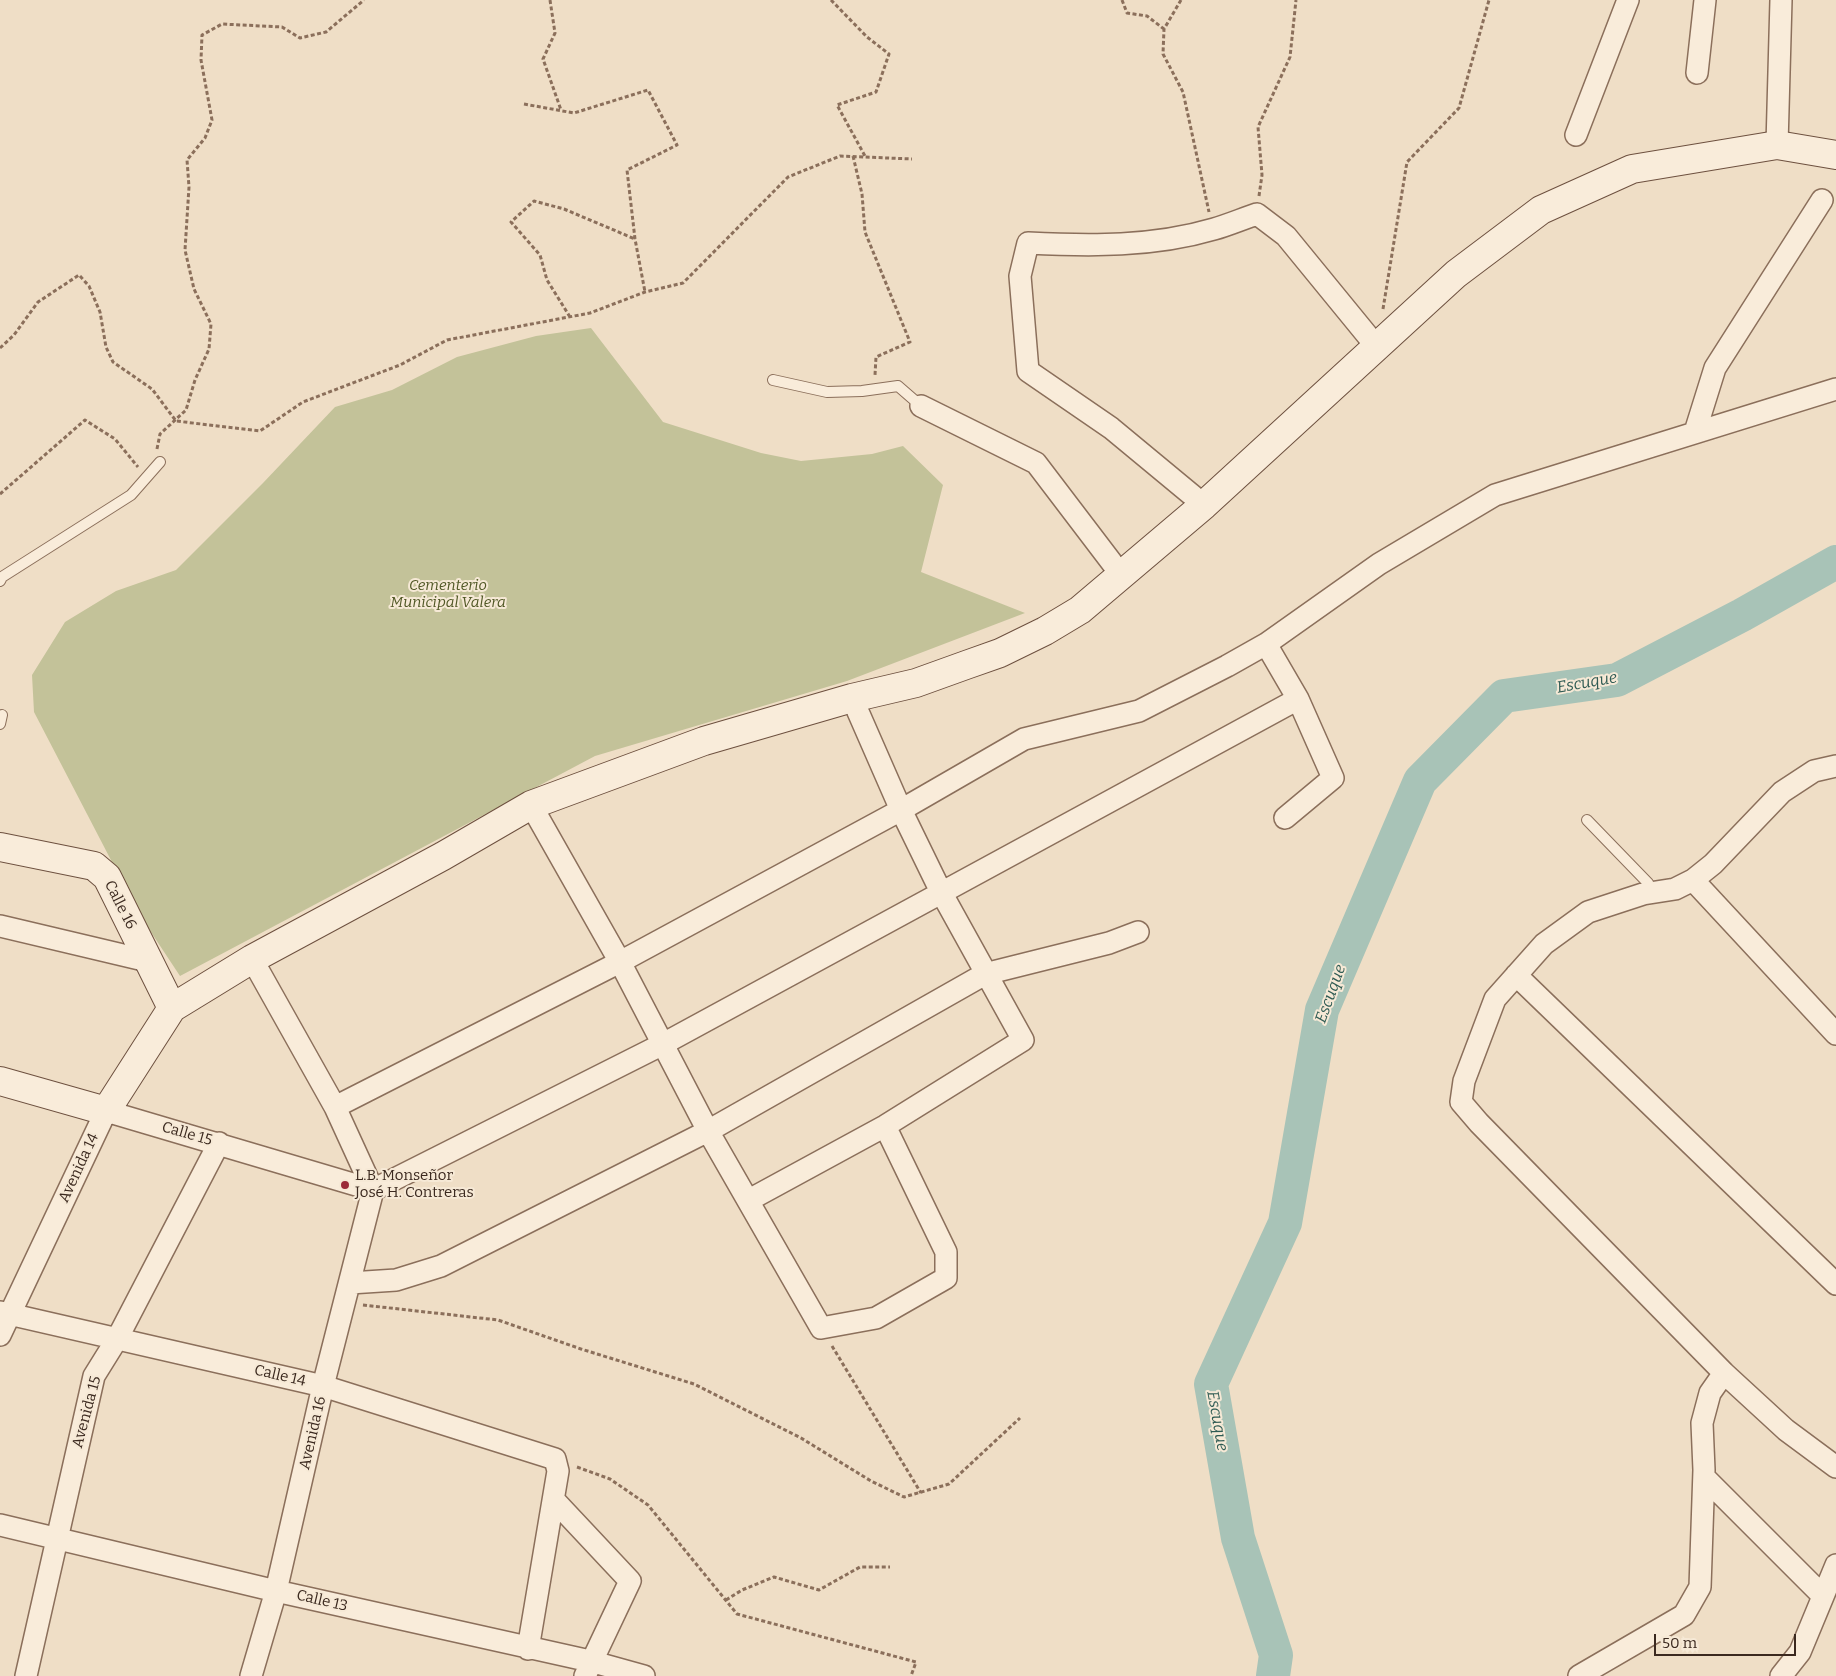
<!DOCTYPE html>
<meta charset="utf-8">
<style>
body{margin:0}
#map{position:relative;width:1836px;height:1676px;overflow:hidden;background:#efdec6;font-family:Bitter,serif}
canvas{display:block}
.scale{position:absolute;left:1654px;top:1634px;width:142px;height:22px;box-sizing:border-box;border:2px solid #3b291f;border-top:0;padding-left:6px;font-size:15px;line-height:18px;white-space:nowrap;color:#3b291f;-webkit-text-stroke:4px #f6e9d6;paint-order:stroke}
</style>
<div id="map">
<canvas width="1836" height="1676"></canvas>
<div class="scale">50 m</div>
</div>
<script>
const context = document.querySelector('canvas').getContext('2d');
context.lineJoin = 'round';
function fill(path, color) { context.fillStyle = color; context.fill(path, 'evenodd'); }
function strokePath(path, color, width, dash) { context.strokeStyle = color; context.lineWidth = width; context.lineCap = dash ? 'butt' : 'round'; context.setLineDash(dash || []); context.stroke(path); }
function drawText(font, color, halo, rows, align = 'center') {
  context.font = font + ' Bitter,serif'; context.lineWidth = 4; context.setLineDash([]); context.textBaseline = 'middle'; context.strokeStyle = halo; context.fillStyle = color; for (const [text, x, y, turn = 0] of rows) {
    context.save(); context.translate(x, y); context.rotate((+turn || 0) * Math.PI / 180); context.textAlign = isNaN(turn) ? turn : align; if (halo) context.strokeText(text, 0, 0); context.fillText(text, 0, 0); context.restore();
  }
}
const cemetery = new Path2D(`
 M591,328L663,422L761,453L801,461L872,454L903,446L943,485L921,572L1025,613L847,681L595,756L180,976L139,914L34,712L32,675L65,622L116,591L176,570L263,483L335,407L392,390L457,357L536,336Z`);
const river = new Path2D(`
 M1273,1676L1276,1655L1238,1538L1211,1384L1285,1223L1322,1010L1420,781L1504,696L1617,680L1742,615L1836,562`);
const path = new Path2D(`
 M550,0L555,33L543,59L561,110
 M831,0L867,37L889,54L876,92L837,105L865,156
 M1122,0L1127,13L1147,16L1164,29
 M1181,0L1164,29L1163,54L1183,92L1209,212
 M524,104L574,113L648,90L677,145L627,170L635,239L645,292
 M853,156L862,194L865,232L910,342L876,357L875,375
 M1259,196L1262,175L1258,127L1290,57L1296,0
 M1383,309L1407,162L1459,108L1489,0
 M570,317L547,280L540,255L511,222L534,201L564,209L635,239
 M0,348L14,335L38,302L79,275L89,286L100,312L106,347L113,362L152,389L176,421L260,431L303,402L400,365L447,340L590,313L645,292L683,283L788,177L840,156L912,159
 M157,449L160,434L186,410L195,380L209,349L211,324L194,289L185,250L189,187L187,160L205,138L212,120L201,60L202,35L222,24L282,27L300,38L326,32L364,0
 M0,494L85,420L115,439L138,467
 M363,1305L498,1320L581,1349L694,1384L801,1438L871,1481L904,1497L949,1484L1020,1418
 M832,1346L921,1493
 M577,1467L610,1479L648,1505L737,1614L916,1662L911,1676
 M726,1600L742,1590L774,1577L819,1590L860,1567H890`);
const service = new Path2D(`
 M773,380L827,392L862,391L898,386L921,406
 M0,581L2,577L131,495L160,462
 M0,724L2,715
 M1587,820L1648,883L1653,893`);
const minor = new Path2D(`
 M1697,73L1705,0
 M1576,135L1628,0
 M1777,145L1781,0
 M921,406L1036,463L1122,576
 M1695,432L1715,368L1822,200
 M1204,505L1111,428L1028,371L1020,276L1028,243C1090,246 1153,247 1214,229C1228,225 1242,219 1257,214L1286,236L1376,346
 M1266,644L1298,699L1333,778L1285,818
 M1836,766L1814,771L1782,792L1713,864L1693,880L1675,889L1643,894L1588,912L1544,944L1495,999L1464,1081L1461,1102L1479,1123L1724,1373L1786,1430L1836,1467
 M531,805L620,962L708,1131L821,1328L876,1318L946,1278V1252L885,1126
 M1693,880L1836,1034
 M0,926L148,961
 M252,959L335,1107L373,1190
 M1516,975L1836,1284
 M335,1107L620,962L901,810L1024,739L1139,711L1227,666L1266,644L1379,564L1495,495L1836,389
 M373,1190L663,1044L1298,699
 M749,1200L885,1126L1023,1040L941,892L901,810L852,698
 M350,1283L396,1280L441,1266L708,1131L985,974L1109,943L1138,932
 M0,1312L323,1386L555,1459L558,1471L528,1649
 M0,1335L106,1111L373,1190
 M1704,1477L1823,1596
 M554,1500L630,1581L585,1676
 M0,1525L276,1591L590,1661L644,1676
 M26,1676L94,1376L117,1339L219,1143
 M251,1676L276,1591L323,1386L373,1190
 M1579,1676L1684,1615L1700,1587L1704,1470L1702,1423L1710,1393L1724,1373
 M1781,1676L1800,1652L1836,1565`);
const secondary = new Path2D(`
 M0,847L94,866L107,877L112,887L172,1008
 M0,1081L106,1111L172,1008L252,959L443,856L531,805L704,741L852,698L916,683L966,665L1000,653L1045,631L1080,610L1204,505L1456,274L1541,210L1632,169L1777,145L1836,155`);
const markers = [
 [345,1185,5,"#9b2b39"]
];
const parkNames = [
 ["Cementerio",448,586],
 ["Municipal Valera",448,603]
];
const streetNames = [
 ["Calle 16",120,905,63],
 ["Calle 15",187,1134,16],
 ["Avenida 14",79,1168,-65],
 ["Calle 14",280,1376,13],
 ["Avenida 15",87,1412,-75],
 ["Avenida 16",313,1433,-77],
 ["Calle 13",322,1601,13]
];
const poiNames = [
 ["L.B. Monseñor",355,1176],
 ["José H. Contreras",355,1193]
];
const waterNames = [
 ["Escuque",1587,683,-10],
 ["Escuque",1331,994,-70],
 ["Escuque",1217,1421,80]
];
fill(cemetery, '#c3c299');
strokePath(river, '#a8c3b7', 34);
strokePath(service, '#8b6f5b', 12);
strokePath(minor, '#8b6f5b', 24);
strokePath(secondary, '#6d503f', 30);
strokePath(path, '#8b6f5b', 3, [4, 2.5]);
strokePath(service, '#f9ecda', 10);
strokePath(minor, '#f9ecda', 21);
strokePath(secondary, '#f9ecda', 28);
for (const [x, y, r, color] of markers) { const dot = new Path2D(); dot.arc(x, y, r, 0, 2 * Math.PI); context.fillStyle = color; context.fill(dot); strokePath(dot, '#f6e9d6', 2); }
drawText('italic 15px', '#515826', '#f6e9d6', parkNames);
drawText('15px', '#3b291f', '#f6e9d6', streetNames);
drawText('15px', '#3b291f', '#f6e9d6', poiNames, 'left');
drawText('italic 16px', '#2f5b53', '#f6e9d6', waterNames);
</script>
